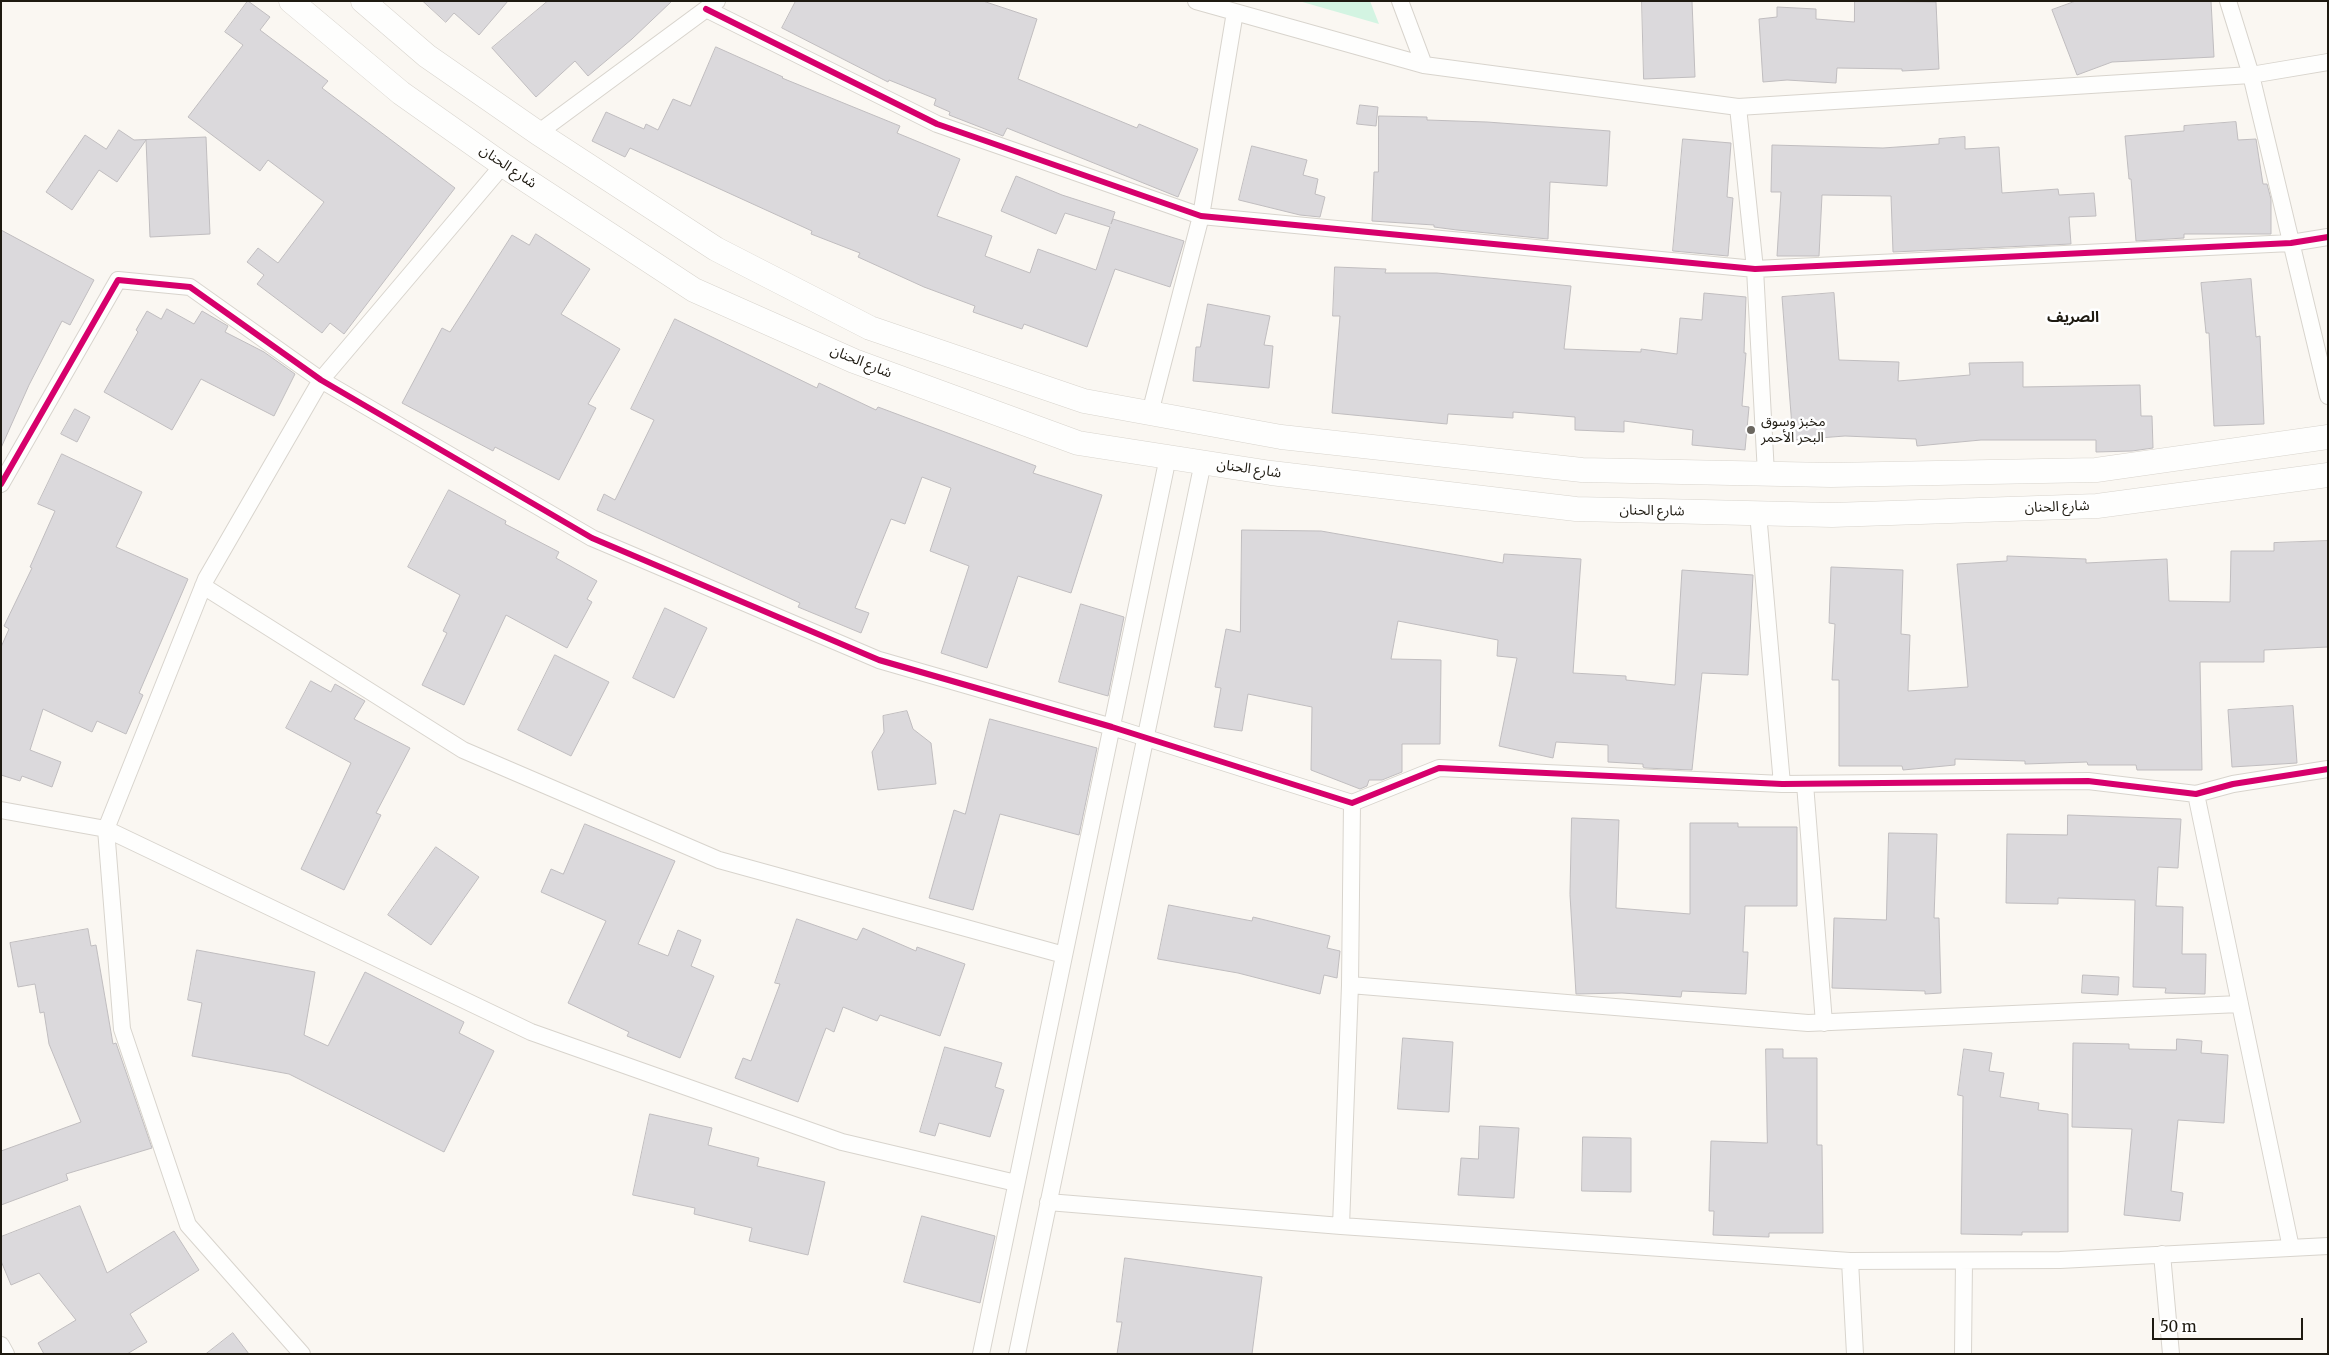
<!DOCTYPE html>
<meta charset="utf-8">
<style>
body{margin:0}
#map{position:relative;width:2329px;height:1355px;overflow:hidden;background:#faf7f2;font-family:Merriweather,serif}
canvas{display:block}
.frame{position:absolute;inset:0;border:2px solid #1e1a11;pointer-events:none}
.scale{position:absolute;left:2152px;top:1318px;width:151px;height:22px;box-sizing:border-box;border:2px solid #1e1a11;border-top:0;padding-left:6px;font-size:15px;line-height:18px;white-space:nowrap;color:#1e1a11;-webkit-text-stroke:4px #fff;paint-order:stroke}
</style>
<div id="map">
<canvas width="2329" height="1355"></canvas>
<div class="frame"></div>
<div class="scale">50 m</div>
</div>
<script>
const context = document.querySelector('canvas').getContext('2d');
context.lineJoin = 'round';
function fill(path, color) { context.fillStyle = color; context.fill(path, 'evenodd'); }
function strokePath(path, color, width, dash) { context.strokeStyle = color; context.lineWidth = width; context.lineCap = dash ? 'butt' : 'round'; context.setLineDash(dash || []); context.stroke(path); }
function drawText(font, color, halo, rows, align = 'center') {
  context.font = font + ' Merriweather,"Noto Sans Arabic",serif'; context.lineWidth = 5; context.setLineDash([]); context.textBaseline = 'middle'; context.strokeStyle = halo; context.fillStyle = color; for (const [text, x, y, turn = 0] of rows) {
    context.save(); context.translate(x, y); context.rotate((+turn || 0) * Math.PI / 180); context.textAlign = isNaN(turn) ? turn : align; if (halo) context.strokeText(text, 0, 0); context.fillText(text, 0, 0); context.restore();
  }
}
const green = new Path2D(`
 M1299,1H1370L1379,24Z`);
const building = new Path2D(`
 M248,1L270,17L260,30L328,81L322,88L455,188L344,334L330,323L322,333L257,284L264,275L247,262L258,248L278,263L324,202L268,160L260,171L188,117L243,45L225,32Z
 M423,1H508L479,35L454,13L446,22Z
 M548,1H672L632,39L588,76L575,61L536,97L492,48Z
 M796,1H983L1037,19L1018,79L1137,128L1139,124L1198,149L1178,197L1007,128L1003,136L949,115L950,112L934,105L936,99L889,80L888,82L782,28Z
 M1642,1H1692L1695,77L1644,79Z
 M1855,1L1936,2L1939,69L1902,71V69L1837,68L1836,83L1787,80L1763,82L1759,19L1777,17V7L1816,9V19L1854,22Z
 M2076,1H2211L2214,57L2112,62L2077,75L2052,10Z
 M716,47L783,77L782,78L900,126L897,133L960,159L937,216L992,236L985,256L1030,273L1038,249L1096,270L1110,227L1065,213L1056,234L1001,211L1016,176L1062,195L1115,212L1111,224L1113,219L1184,241L1170,287L1115,269L1087,347L1024,324L1022,329L973,312L975,306L924,287L858,257L860,253L811,234L812,231L630,148L625,157L592,141L606,112L644,129L646,124L658,130L673,99L690,106Z
 M1360,105L1378,107L1376,126L1357,124Z
 M1379,116L1427,117V120L1487,122L1610,131L1607,186L1550,182L1548,239L1457,230L1434,227V225L1372,221L1374,172H1378Z
 M2236,122L2238,140L2256,139L2263,184H2267L2271,199V234H2184V238L2136,241L2131,179H2129L2125,136L2184,131V126Z
 M119,130L134,140L206,137L210,234L150,237L146,140L117,182L99,170L72,210L46,192L85,135L106,149Z
 M1965,137V149L1999,147L2002,193L2058,189L2059,195L2094,193L2096,216L2069,217L2071,244L1893,252L1891,196L1822,195L1819,256H1777L1781,192H1771L1772,145L1883,148L1939,144V139Z
 M1683,139L1731,143L1727,197L1733,198L1728,256L1673,251Z
 M1252,146L1307,160L1303,175L1318,179L1315,194L1325,197L1320,217L1300,215L1239,200Z
 M1,230L94,280L70,325L62,321L29,385L1,448Z
 M536,234L590,269L561,314L620,349L588,404L596,408L559,480L495,447L493,451L402,403L442,328L450,332L512,235L529,245Z
 M1335,267L1386,269L1385,273H1437L1571,286L1564,349L1641,352V349L1677,354L1680,318L1702,320L1704,293L1746,297L1744,353H1746L1742,406L1749,407L1745,450L1692,445L1693,430L1624,421V432L1575,430V417L1513,412V418L1448,414L1447,424L1332,413L1340,316H1333Z
 M2251,279L2256,337L2260,336L2264,424L2214,426L2209,333H2206L2201,283Z
 M1834,293L1839,360L1899,362L1898,381L1970,375L1969,363L2023,362V387L2140,385L2141,416H2152L2153,448L2132,451L2096,452V440H1981L1917,446L1916,439L1845,436L1793,440L1782,297Z
 M1208,304L1270,316L1264,345L1273,346L1269,388L1193,381L1196,347H1200Z
 M167,309L194,324L202,311L228,326L225,332L264,352L295,374L274,416L201,379L172,430L104,392L138,332L136,330L147,311L161,319Z
 M675,319L817,388L819,383L876,410L878,407L1036,466L1033,473L1102,495L1071,593L1018,576L987,668L941,653L969,566L930,551L951,488L922,477L905,524L891,519L855,608L869,613L861,633L798,607L800,603L597,510L604,494L615,500L654,420L631,409Z
 M75,409L90,417L77,442L61,434Z
 M62,454L142,492L116,547L188,579L139,693L143,695L126,734L97,721L92,732L43,709L30,750L61,762L52,787L22,776L20,781L1,775V647L9,629L4,626L32,568L30,567L55,511L38,504Z
 M449,490L506,521L505,524L559,552L556,558L597,581L587,599L592,602L567,648L506,615L464,705L422,685L447,633L443,631L460,595L408,567Z
 M1242,530L1321,531L1503,563L1504,554L1581,559L1573,673L1626,676V680L1675,685L1682,570L1753,575L1748,675L1702,673L1692,770L1645,768L1643,767V764L1608,762V745L1556,742L1553,758L1499,746L1517,658L1497,656L1498,640L1398,621L1391,659L1441,660L1440,744H1402V772L1382,780H1369L1367,786L1360,789L1311,770L1312,707L1248,694L1242,731L1214,727L1221,688L1215,687L1226,629L1240,632Z
 M2328,541V647L2264,650V662H2200L2202,770H2137L2136,765H2088L2087,762L2025,764V761L1955,759V765L1903,770L1902,766H1839V680H1832L1835,624L1829,623L1831,567L1903,570L1901,634L1910,635L1908,691L1968,687L1957,564L2007,561V556L2086,559V563L2167,559L2169,601L2230,602L2231,551H2274V543Z
 M1081,604L1124,617L1108,696L1059,682Z
 M665,608L707,628L674,698L633,678Z
 M555,655L609,682L571,756L518,730Z
 M311,681L331,692L335,684L365,701L354,719L410,748L376,813L381,815L344,890L301,869L351,763L286,728Z
 M2293,706L2297,763L2232,767L2228,710Z
 M907,711L913,729L931,743L936,784L878,790L872,752L884,732L883,716Z
 M990,719L1097,748L1079,835L1000,814L973,910L929,898L954,810L965,814Z
 M2068,815L2181,819L2178,868L2158,867L2156,906L2183,907L2182,954H2206L2205,994L2165,993L2166,988L2133,987L2135,900L2058,898V904L2006,903L2007,834L2067,835Z
 M1572,818L1619,820L1616,908L1690,914V823H1738V827H1797V906H1745L1743,952H1748L1746,994L1682,991L1681,997L1622,993L1576,994L1570,895Z
 M585,824L675,861L638,944L668,956L678,930L701,940L691,966L714,976L680,1058L627,1036L629,1032L568,1003L606,921L541,892L551,869L563,874Z
 M1889,833L1937,834L1934,918H1939L1941,993L1925,994V991L1832,988L1834,918L1886,920Z
 M436,847L479,877L431,945L388,915Z
 M1169,905L1252,921L1253,917L1330,936L1327,948L1340,951L1337,978L1324,975L1320,994L1238,973L1158,959Z
 M797,919L857,940L863,928L916,951L917,947L965,964L940,1036L880,1015L877,1021L843,1007L834,1032L826,1028L798,1102L735,1078L743,1058L751,1061L780,984L775,983Z
 M88,929L91,946L96,945L113,1044L116,1043L152,1148L66,1174L68,1180L1,1205V1151L81,1122L49,1044L44,1012L40,1013L35,984L18,987L10,943Z
 M197,950L315,972L304,1035L328,1046L365,972L464,1022L459,1033L494,1051L444,1152L289,1074L192,1056L202,1003L188,1000Z
 M2083,975L2119,977L2118,995L2082,993Z
 M1403,1038L1453,1042L1449,1112L1398,1109Z
 M2177,1039L2202,1041L2201,1053L2228,1055L2224,1123L2178,1120L2171,1191L2183,1193L2180,1221L2124,1215L2132,1129L2072,1127L2073,1043L2129,1044V1049L2176,1050Z
 M945,1047L1002,1063L995,1087L1004,1090L990,1137L939,1123L935,1136L920,1132Z
 M1766,1049H1783V1058H1817V1145H1822L1823,1233H1769V1237L1713,1235L1714,1211H1709L1711,1141L1767,1143Z
 M1964,1049L1992,1053L1989,1071L2004,1073L2000,1097L2039,1103L2038,1110L2068,1114V1232H2022V1235L1961,1234L1963,1096L1958,1095Z
 M650,1114L712,1128L708,1145L759,1158L757,1166L825,1182L808,1255L749,1241L752,1228L694,1214L695,1208L633,1195Z
 M1480,1126L1519,1128L1514,1198L1458,1195L1461,1158L1478,1159Z
 M1583,1137L1631,1138V1192L1582,1191Z
 M80,1206L107,1273L174,1231L199,1270L130,1314L147,1342L127,1354H44L38,1343L76,1320L39,1273L11,1285L1,1261V1237Z
 M922,1216L995,1236L980,1303L904,1282Z
 M1125,1258L1262,1277L1252,1354H1117L1122,1322H1117Z
 M233,1333L249,1354H206Z`);
const street = new Path2D(`
 M1196,1L1424,65L1738,107L2251,75L2328,62
 M1400,1L1424,65
 M2228,1L2251,75L2328,396
 M706,9L937,124L1201,216L1755,269L2291,243L2328,237
 M1738,107L1755,269L1766,474
 M538,133L717,1
 M1150,413L1201,216L1235,12
 M1,484L118,280L190,287L321,380L592,538L879,660L1112,727L1352,803L1439,768L1782,784L2088,781L2196,794L2233,784L2328,769
 M1758,513L1782,784
 M203,586L463,750L719,860L1064,955
 M1805,784L1824,1023
 M2196,794L2291,1248
 M1,810L106,829L531,1032L842,1142L1016,1183
 M1350,985L1808,1023L2240,1004
 M1048,1202L1341,1226L1850,1261L2060,1260L2328,1246
 M1341,1226L1350,985L1352,803
 M2162,1254L2171,1354
 M1850,1261L1855,1354
 M1,1345L6,1354
 M302,1354L188,1225L122,1029L106,829L206,579L321,380L503,165
 M981,1354L1168,457
 M1017,1354L1203,462
 M1963,1354L1964,1261`);
const secondary = new Path2D(`
 M291,1L401,93L503,165L694,290L854,361L1078,443L1271,473L1576,509L1832,515L2097,506L2328,475
 M363,1L427,56L538,133L716,249L870,328L1084,401L1281,437L1582,470L1831,475L2096,470L2328,437`);
const cycleway = new Path2D(`
 M706,9L937,124L1201,216L1755,269L2291,243L2328,237
 M1,484L118,280L190,287L321,380L592,538L879,660L1112,727L1352,803L1439,768L1782,784L2088,781L2196,794L2233,784L2328,769`);
const markers = [
 [1751,430,5,"#6b6760"]
];
const streetNames = [
 ["شارع الحنان",508,167,34],
 ["شارع الحنان",861,362,22],
 ["شارع الحنان",1249,469,8],
 ["شارع الحنان",2057,507,-2],
 ["شارع الحنان",1652,511,1]
];
const poiNames = [
 ["مخبز وسوق",1761,422],
 ["البحر الأحمر",1761,438]
];
const neighbourhoodNames = [
 ["الصريف",2073,318]
];
fill(green, '#d3f4e2');
fill(building, '#dbd9dc');
strokePath(building, '#c0bdbf', 1);
strokePath(street, '#d8d4cd', 18);
strokePath(secondary, '#d8d4cd', 25);
strokePath(street, '#fefefd', 16);
strokePath(secondary, '#fefefd', 24);
strokePath(cycleway, '#d6006c', 6);
for (const [x, y, r, color] of markers) { const dot = new Path2D(); dot.arc(x, y, r, 0, 2 * Math.PI); context.fillStyle = color; context.fill(dot); strokePath(dot, '#fff', 2); }
drawText('14px', '#1e1a11', '#fff', streetNames);
drawText('14px', '#1e1a11', '#fff', poiNames, 'left');
drawText('bold 15px', '#1e1a11', '#fff', neighbourhoodNames);
</script>
